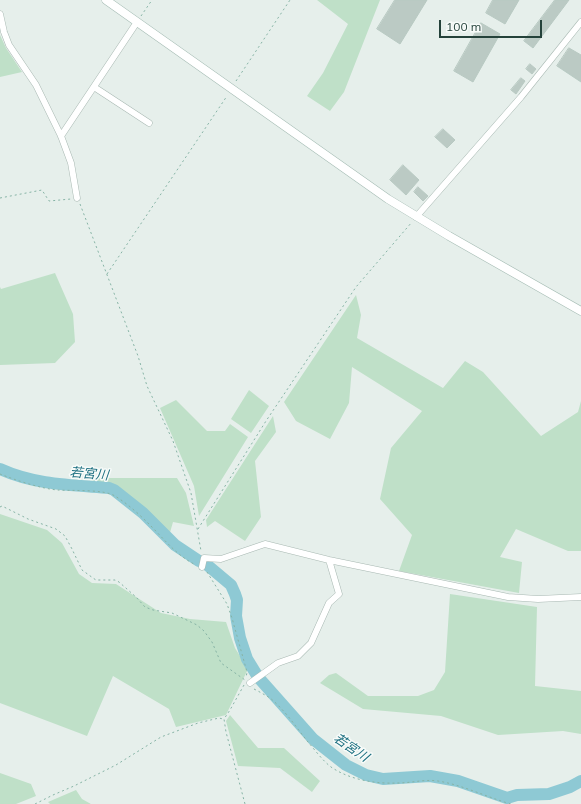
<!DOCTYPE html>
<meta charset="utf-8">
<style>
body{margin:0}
#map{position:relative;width:581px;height:804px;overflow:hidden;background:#e6efeb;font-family:Mulish,sans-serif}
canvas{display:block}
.scale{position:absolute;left:439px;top:20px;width:103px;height:18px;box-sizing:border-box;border:2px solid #24423a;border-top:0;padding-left:5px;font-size:12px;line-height:14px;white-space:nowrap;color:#24423a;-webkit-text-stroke:3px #f7fbf9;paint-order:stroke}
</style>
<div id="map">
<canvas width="581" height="804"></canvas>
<div class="scale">100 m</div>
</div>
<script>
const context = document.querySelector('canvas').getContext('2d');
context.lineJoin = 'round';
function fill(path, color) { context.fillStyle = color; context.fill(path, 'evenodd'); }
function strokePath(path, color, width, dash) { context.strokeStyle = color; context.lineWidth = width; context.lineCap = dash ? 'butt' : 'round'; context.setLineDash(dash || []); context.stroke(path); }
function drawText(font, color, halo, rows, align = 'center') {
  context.font = font + ' Mulish,"Noto Sans JP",sans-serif'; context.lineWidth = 3; context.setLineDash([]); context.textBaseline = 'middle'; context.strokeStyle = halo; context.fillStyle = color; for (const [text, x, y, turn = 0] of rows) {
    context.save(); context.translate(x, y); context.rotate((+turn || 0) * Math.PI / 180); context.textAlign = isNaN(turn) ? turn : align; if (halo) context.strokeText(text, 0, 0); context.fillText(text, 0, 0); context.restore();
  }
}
const green = new Path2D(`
 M317,0H380L344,92L330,111L307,96L323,73L348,24Z
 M0,35L6,48L22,72L0,77Z
 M55,273L73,314L75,342L55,363L0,365V287L1,289Z
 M356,295L361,315L357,338L443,388L465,361L483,372L541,436L578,412L581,401V551H568L516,529L500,557L522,562L519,593L399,571L412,535L380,499L391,448L422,411L352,367L349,403L330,439L296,421L284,402Z
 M249,390L269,406L251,433L231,419Z
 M176,400L207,431H225L230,424L248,437L199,516L194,486L160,408Z
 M273,416L276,432L255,461L261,517L245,541L215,521L207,527L206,520Z
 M92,478H177L186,493L194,526L173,522L169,536L123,491L112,486L90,484Z
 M0,514L47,530L62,543L79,574L92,583L116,584L161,613L190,619L226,622L235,648L248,669L226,715L176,727L169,709L113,676L87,736L0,703Z
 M450,594L537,607L535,686L581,691V734L563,731L498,735L441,716L363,709L320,683L329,675L336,673L368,696H418L434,690L445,672Z
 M230,715L258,748H284L320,781L312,792L280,768L238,766L226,721Z
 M0,773L31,784L36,796L16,804H0Z
 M76,790L82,799L91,804H50L48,802Z`);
const river = new Path2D(`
 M0,469C35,485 71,485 109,488L114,490L143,513L175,545L199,561
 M206,564L231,585L235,594L237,600L236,616L240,638L247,659L258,677L313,739L346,765L366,775L383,779L430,776L458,781L507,798L517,795L549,794L570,787L581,781`);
const building = new Path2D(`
 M395,0H427L400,44L377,29Z
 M493,0H519L505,24L486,13Z
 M555,0H569L533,48L524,41Z
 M481,23L500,34L473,82L454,71Z
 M569,48L581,55V82L557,66Z
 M530,64L536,69L532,74L526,69Z
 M521,78L525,81L516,94L511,90Z
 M443,129L455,140L447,148L435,137Z
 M403,165L419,180L406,195L390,180Z
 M418,187L428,196L423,201L414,192Z`);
const path = new Path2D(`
 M141,16L152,0
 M236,81L290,0
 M0,198L42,190L49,201L71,199
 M80,204L138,356L147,386L173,441L191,493L201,551
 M107,274L227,96
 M0,474C15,480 42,489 58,490C72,491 104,489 115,496C128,504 140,515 150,525C165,540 177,556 196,565
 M0,507L2,506L28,519L56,529L65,536L72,549L82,570L93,578L96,580H115L119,582L136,597L145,607L153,610L172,613L197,625L204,631L212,642L221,663L245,680
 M198,529L266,421L356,287L412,222
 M207,572L227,604L232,618L247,672L246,678
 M244,685L230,710L224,719L226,732L245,804
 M254,689C260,692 265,695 270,698C285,710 296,727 308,742C315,750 322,760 331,767C350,780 376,784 398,783C412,783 424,779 438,781C463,785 486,797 511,804
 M35,804L53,795L74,786L116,765L161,737L198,723L219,718L223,719`);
const street = new Path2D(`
 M0,14L4,32L9,45L36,85L61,136L71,163L77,198
 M94,87L149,123
 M61,136L137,22
 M416,217L521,97L581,22
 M202,567L204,558L221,559L265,544L329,560L508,597L538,599L581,597
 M250,683L278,663L298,656L311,643L329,603L339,594L329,560`);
const secondary = new Path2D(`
 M106,0L388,199L449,236L581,311`);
const waterNames = [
 ["若宮川",89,474,5],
 ["若宮川",351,748,34]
];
fill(green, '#bfe0c8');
strokePath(river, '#8ec9d4', 12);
fill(building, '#bbcac4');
strokePath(building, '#b8c9c2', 1);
strokePath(street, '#a8b8b2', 7);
strokePath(secondary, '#a4bbb3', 9);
strokePath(path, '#86b3a5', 1, [2, 3]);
strokePath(street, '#fff', 6);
strokePath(secondary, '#fff', 8);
drawText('italic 13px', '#1c6f80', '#f7fbf9', waterNames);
</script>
